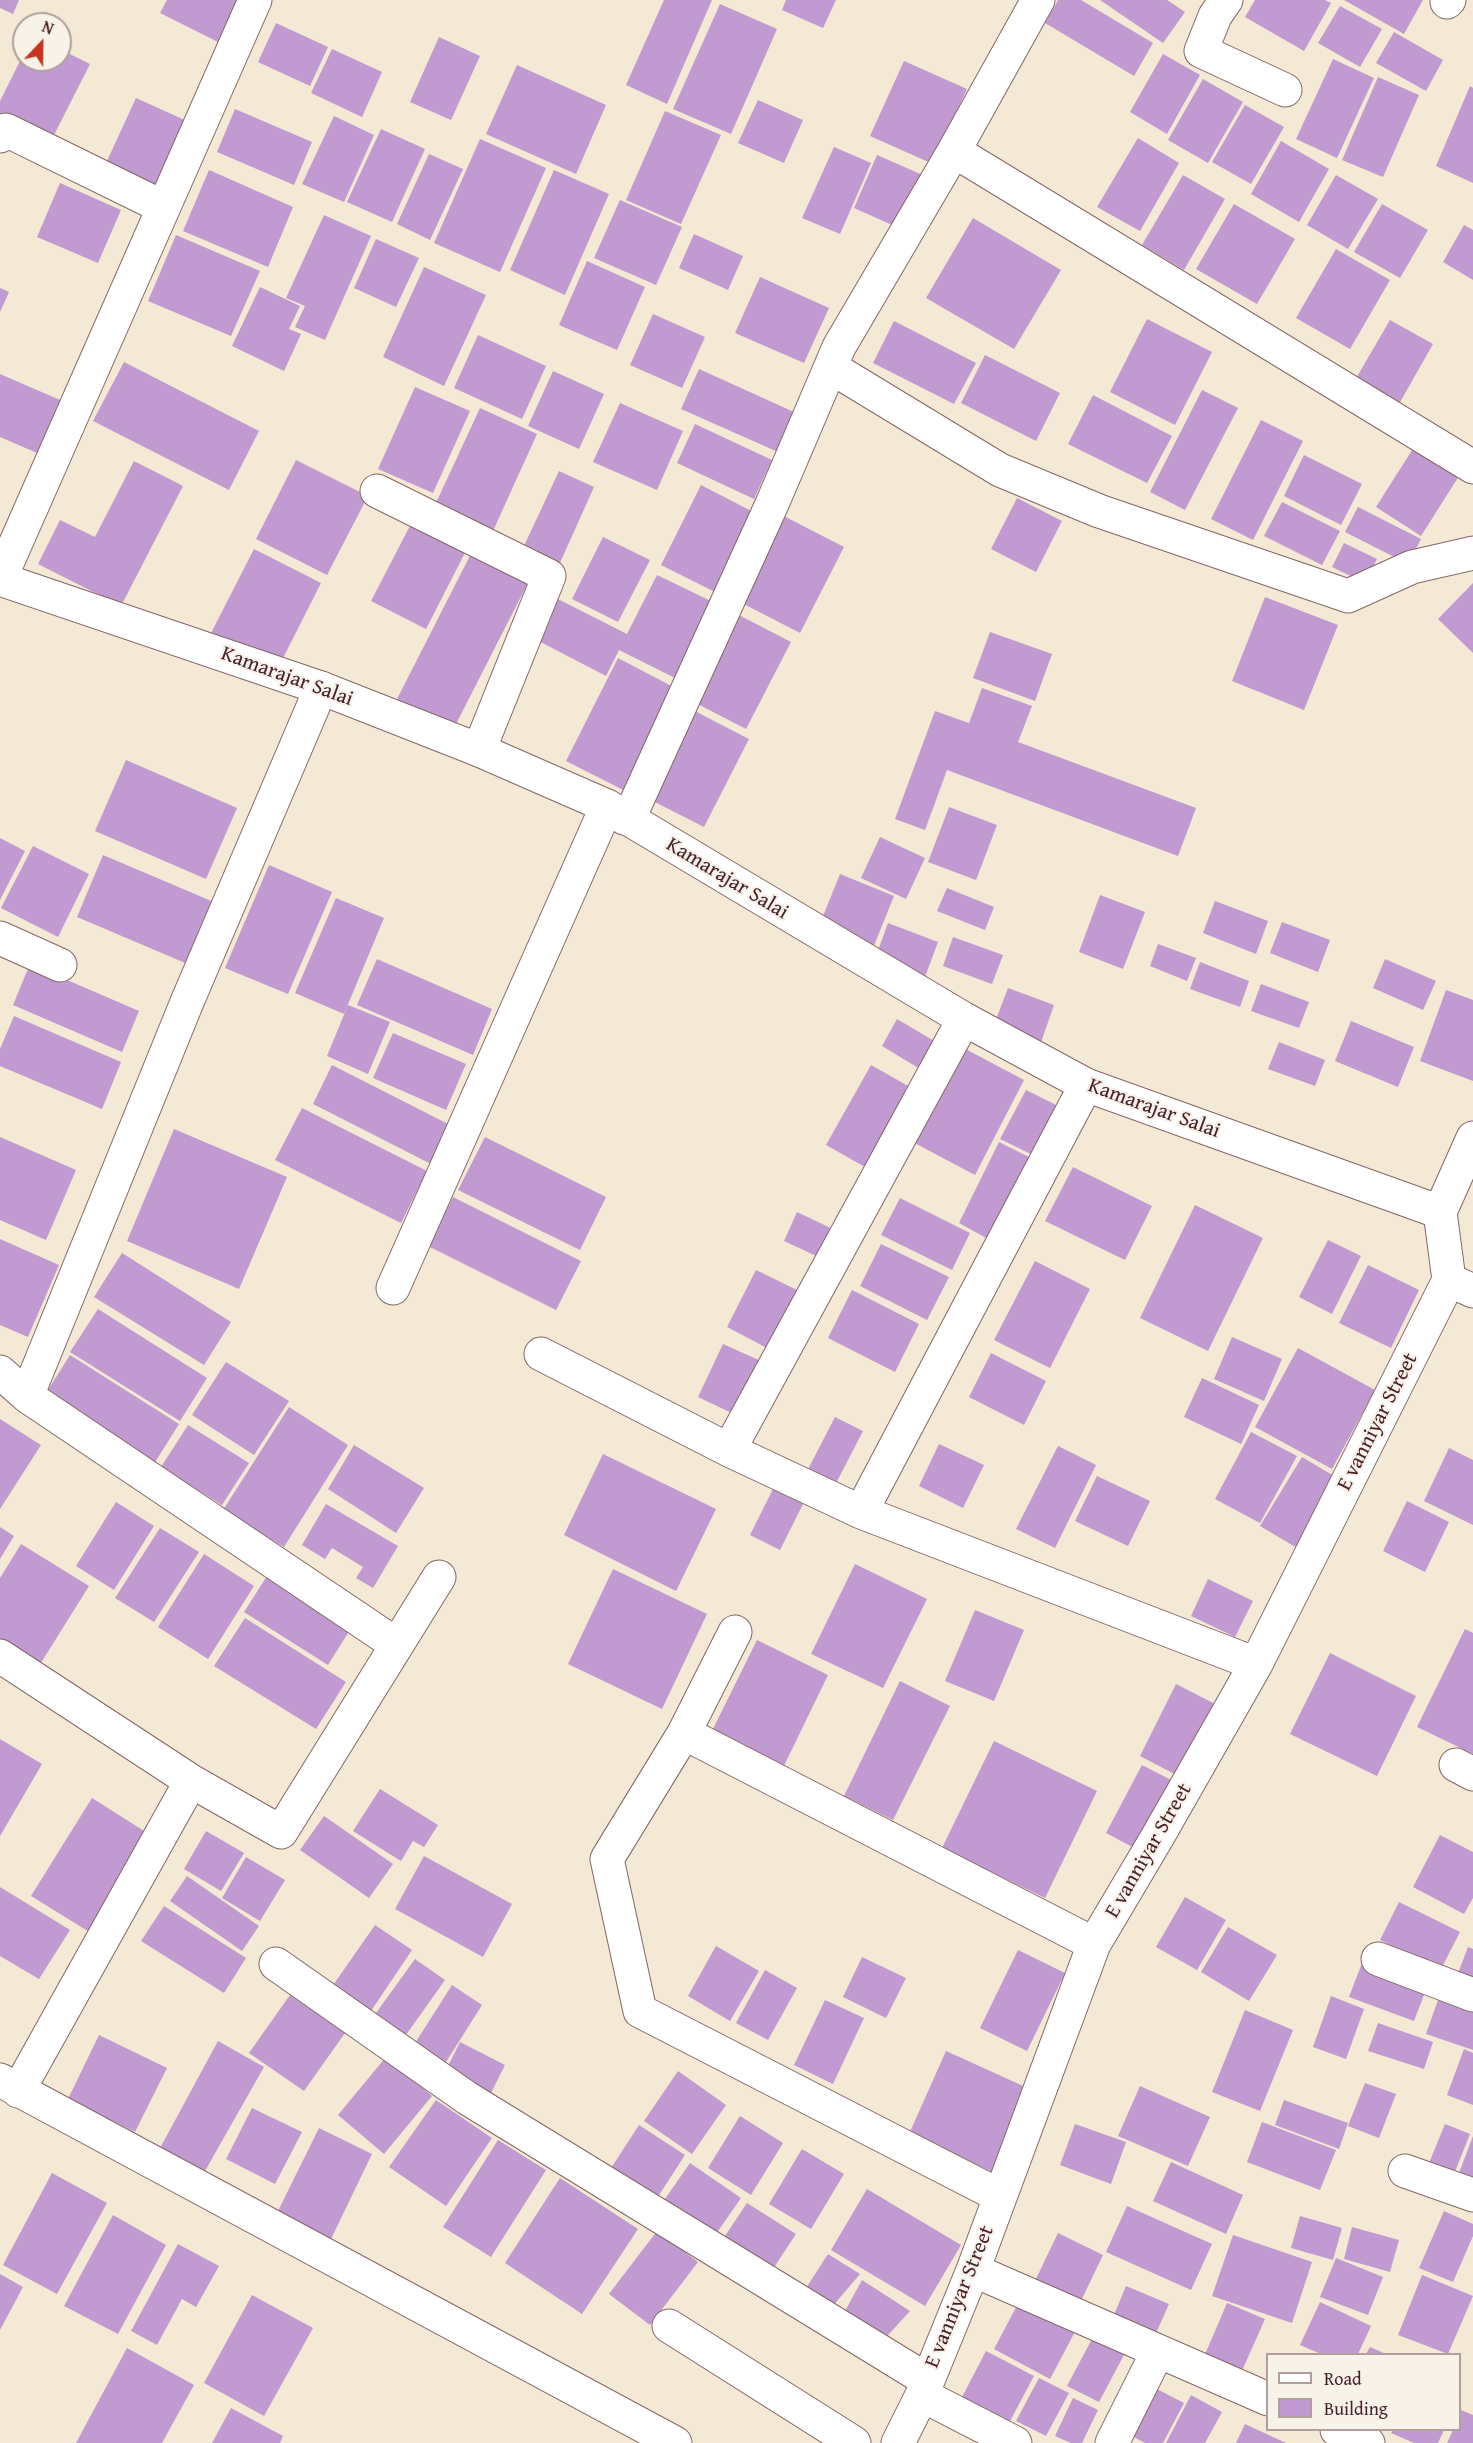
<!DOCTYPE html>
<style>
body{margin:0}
#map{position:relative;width:1473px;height:2443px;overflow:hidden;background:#f3e9d4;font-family:"Gentium Book Plus",serif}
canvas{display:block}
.legend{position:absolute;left:1266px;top:2353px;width:195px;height:78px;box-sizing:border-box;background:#f7f3e8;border:2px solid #b29e9c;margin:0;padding:8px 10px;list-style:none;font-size:18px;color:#4a1f2b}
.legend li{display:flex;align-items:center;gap:12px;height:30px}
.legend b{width:30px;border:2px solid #b29e9c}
.north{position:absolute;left:12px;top:12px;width:60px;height:60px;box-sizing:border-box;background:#f7f3e8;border:2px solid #b29e9c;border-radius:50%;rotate:22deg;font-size:16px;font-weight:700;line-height:24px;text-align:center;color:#4a1f2b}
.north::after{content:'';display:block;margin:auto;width:21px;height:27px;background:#c8321e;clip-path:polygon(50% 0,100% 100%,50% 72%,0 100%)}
</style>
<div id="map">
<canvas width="1473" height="2443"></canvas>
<ul class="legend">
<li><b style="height:8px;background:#fff"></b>Road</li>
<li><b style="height:16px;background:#c09ad0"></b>Building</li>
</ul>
<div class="north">N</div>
</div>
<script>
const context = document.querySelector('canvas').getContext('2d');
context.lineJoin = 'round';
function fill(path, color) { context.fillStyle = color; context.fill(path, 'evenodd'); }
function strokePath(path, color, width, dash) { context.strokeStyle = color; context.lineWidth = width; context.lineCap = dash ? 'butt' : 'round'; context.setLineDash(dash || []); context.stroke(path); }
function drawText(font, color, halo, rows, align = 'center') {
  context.font = font + ' "Gentium Book Plus",serif'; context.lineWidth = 4.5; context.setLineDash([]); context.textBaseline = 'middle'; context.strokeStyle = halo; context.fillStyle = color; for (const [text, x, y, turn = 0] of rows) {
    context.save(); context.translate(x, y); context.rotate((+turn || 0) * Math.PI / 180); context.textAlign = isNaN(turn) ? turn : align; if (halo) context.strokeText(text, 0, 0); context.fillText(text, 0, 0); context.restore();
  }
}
const building = new Path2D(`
 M0,0H19L13,14L0,8Z
 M167,0H236L241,2L220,43L160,13Z
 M664,0H712L667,104L626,85Z
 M786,0H836L823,28L782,10Z
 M1058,0H1081L1153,43L1134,76L1045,23Z
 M1100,0H1167L1185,12L1163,43Z
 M1255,0H1325L1331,3L1304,51L1245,17Z
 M1344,0H1423L1404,34Z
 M720,4L777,29L731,134L673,109Z
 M1340,6L1382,29L1360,67L1318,43Z
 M276,23L328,47L310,86L258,62Z
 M1394,32L1443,60L1426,91L1376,63Z
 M439,37L480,56L451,120L410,102Z
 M60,49L90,64L51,141L0,116V101L24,53V60H60Z
 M332,49L382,72L362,117L311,93Z
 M1163,54L1200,75L1167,134L1130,112Z
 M1333,59L1374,78L1337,158L1296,139Z
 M904,61L967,89L933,164L870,136Z
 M517,65L606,105L576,174L486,134Z
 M1378,77L1419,95L1383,177L1342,160Z
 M1203,79L1243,102L1208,163L1168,140Z
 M1470,86L1473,88V183L1436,166Z
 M136,98L189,122L154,198L101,174Z
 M758,100L803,120L784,163L738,143Z
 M1245,105L1284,127L1251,184L1212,162Z
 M235,109L312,142L294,185L217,152Z
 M665,111L721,135L681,224L626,200Z
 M334,116L374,135L344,202L302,184Z
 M381,129L425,149L392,222L347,202Z
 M1138,138L1179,163L1140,231L1097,207Z
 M480,139L546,168L500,272L434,243Z
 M1281,141L1329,169L1299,222L1251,194Z
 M834,147L871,163L840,234L802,218Z
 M429,154L463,169L430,240L397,224Z
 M877,155L925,176L901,229L854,208Z
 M209,170L293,207L268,267L183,231Z
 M554,170L609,194L565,295L510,270Z
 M1183,175L1225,199L1184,270L1142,245Z
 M1336,175L1378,199L1348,249L1307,225Z
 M60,183L121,210L98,263L37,237Z
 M620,200L682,227L656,285L594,258Z
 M1234,204L1295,239L1257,304L1196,269Z
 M1382,204L1428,230L1400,278L1354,252Z
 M324,215L371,236L325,340L295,327L305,306L286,298Z
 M973,218L1061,270L1014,349L926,298Z
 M1464,225L1473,230V280L1443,262Z
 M694,234L743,256L728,290L679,268Z
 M176,235L260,271L231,336L148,301Z
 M376,239L419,258L396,307L354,288Z
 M1336,249L1390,280L1350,349L1296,318Z
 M587,261L645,287L617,350L559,325Z
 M424,267L486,295L444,386L383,357Z
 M760,277L829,308L804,363L735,333Z
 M260,287L300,306L289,329L301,334L284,371L232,346Z
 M0,288L9,292L0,312Z
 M653,314L705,337L682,388L630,365Z
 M1147,319L1212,352L1175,425L1110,392Z
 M1390,320L1433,344L1395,411L1351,387Z
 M894,321L976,363L954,404L873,363Z
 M478,335L546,366L522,419L454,388Z
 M985,355L1060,393L1036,441L961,403Z
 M124,362L259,431L229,490L93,421Z
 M699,369L805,417L787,456L681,409Z
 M553,371L604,394L579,449L528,426Z
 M0,374L67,403L44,456L0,437Z
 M415,387L470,411L433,493L378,469Z
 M1202,390L1238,408L1185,510L1150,492Z
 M1093,395L1172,436L1147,483L1068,444Z
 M620,403L683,431L657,490L593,462Z
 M480,408L537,434L493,531L435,505Z
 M1261,420L1303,441L1253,540L1211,519Z
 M695,424L772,460L754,499L677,463Z
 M1414,447L1459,476L1421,536L1376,507Z
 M1304,455L1362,484L1341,525L1284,496Z
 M296,460L368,496L327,575L256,539Z
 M134,461L183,486L121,606L38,564L60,520L95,537Z
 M559,471L594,487L559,565L523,548Z
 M701,485L761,516L721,595L661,565Z
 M1017,498L1062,521L1036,572L991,549Z
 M1282,502L1340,531L1322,565L1264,536Z
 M1358,507L1421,539L1408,564L1345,532Z
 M778,513L844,547L800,633L734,599Z
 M413,520L468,547L426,629L371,601Z
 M603,537L650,560L618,622L572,599Z
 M1344,543L1377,559L1365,583L1332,567Z
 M476,544L533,573L454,728L397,699Z
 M254,549L321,583L276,672L209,637Z
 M657,575L721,606L683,682L619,650L606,676L529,636L550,595L627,634Z
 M1473,583V653L1438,619Z
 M1265,597L1338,625L1304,710L1232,681Z
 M733,612L791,642L746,729L688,699Z
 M990,632L1052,654L1035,701L973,678Z
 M618,658L683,692L631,794L566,761Z
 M982,688L1032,706L1018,742L1196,808L1178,856L947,770L925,830L895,819L935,711L969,723Z
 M687,707L749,739L704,827L643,796Z
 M126,760L237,808L206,879L95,831Z
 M949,807L997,825L976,880L928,862Z
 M880,837L925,858L906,899L861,878Z
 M0,838L25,851L0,900Z
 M33,846L89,874L58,937L1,908Z
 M103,855L216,903L190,965L77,917Z
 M269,865L332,892L288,994L225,968Z
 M840,874L894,896L873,948L819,926Z
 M947,888L994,907L985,930L937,911Z
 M1100,895L1145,912L1123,969L1079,952Z
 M336,898L384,918L344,1014L295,993Z
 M1215,901L1268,921L1256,954L1203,933Z
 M1282,922L1330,940L1318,972L1270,953Z
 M888,923L938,942L925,977L875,959Z
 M953,937L1003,955L992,984L943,966Z
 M1158,944L1196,958L1187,981L1150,966Z
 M377,959L492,1009L473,1055L357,1005Z
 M1385,959L1436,981L1423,1010L1373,988Z
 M1200,962L1249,981L1240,1007L1190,989Z
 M30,964L139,1011L122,1052L13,1005Z
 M1261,984L1309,1002L1299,1028L1251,1011Z
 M1008,988L1054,1005L1039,1048L992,1030Z
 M1446,990L1473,1000V1081L1420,1061Z
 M348,1005L390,1022L368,1074L327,1056Z
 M14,1016L121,1062L102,1109L0,1066V1049Z
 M897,1019L936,1042L920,1069L882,1046Z
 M1351,1021L1414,1047L1398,1087L1335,1061Z
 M393,1033L466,1064L446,1110L373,1078Z
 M1279,1042L1325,1060L1315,1086L1268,1069Z
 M958,1045L1024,1080L975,1175L909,1140Z
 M332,1065L452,1126L433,1165L313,1104Z
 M871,1065L910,1087L865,1167L826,1145Z
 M1026,1090L1064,1109L1039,1158L1000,1139Z
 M302,1108L427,1171L401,1223L275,1160Z
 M174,1129L287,1177L239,1289L127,1241Z
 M0,1137L76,1170L46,1240L0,1220Z
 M485,1137L606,1197L580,1250L458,1190Z
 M999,1142L1041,1163L997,1244L959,1223Z
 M1073,1167L1152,1206L1125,1260L1045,1221Z
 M453,1197L581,1261L556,1310L428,1246Z
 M900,1198L970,1233L952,1270L881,1235Z
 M1195,1205L1263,1238L1208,1351L1140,1318Z
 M797,1212L839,1232L825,1260L784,1241Z
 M0,1239L59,1265L28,1337L0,1325Z
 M1328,1240L1361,1256L1332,1314L1299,1297Z
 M881,1244L949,1277L927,1320L860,1286Z
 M122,1253L231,1322L204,1365L94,1297Z
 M1035,1261L1090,1289L1050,1368L994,1340Z
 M1368,1265L1419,1290L1391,1348L1339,1323Z
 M756,1270L797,1290L767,1348L727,1327Z
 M852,1290L919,1324L895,1372L828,1338Z
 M98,1309L207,1378L180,1421L70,1352Z
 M1232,1337L1282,1359L1264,1401L1214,1379Z
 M723,1344L761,1361L736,1415L698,1397Z
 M1298,1348L1375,1390L1332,1469L1255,1427Z
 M991,1353L1046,1381L1024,1425L969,1397Z
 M70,1355L179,1424L152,1467L43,1398Z
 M226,1362L289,1401L254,1455L192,1415Z
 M1202,1378L1259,1405L1241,1444L1184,1417Z
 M289,1407L348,1445L284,1547L223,1510Z
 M835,1417L863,1431L832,1491L804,1477Z
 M0,1419L41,1445L0,1509Z
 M188,1425L249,1463L222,1505L161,1467Z
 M1251,1432L1297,1456L1260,1523L1215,1499Z
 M939,1444L984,1465L963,1508L919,1486Z
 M354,1445L424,1488L396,1533L328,1489Z
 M1058,1446L1096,1465L1055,1548L1016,1529Z
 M1449,1448L1473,1460V1525L1424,1501Z
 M603,1454L716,1509L676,1591L564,1535Z
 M1302,1457L1339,1479L1297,1548L1260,1526Z
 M1097,1476L1150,1501L1128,1546L1075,1521Z
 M777,1481L807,1496L780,1550L750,1535Z
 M1407,1501L1449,1522L1425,1572L1383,1551Z
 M116,1502L154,1526L114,1590L76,1566Z
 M326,1504L398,1546L373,1588L356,1578L363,1567L332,1548L325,1559L302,1545Z
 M0,1527L14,1536L0,1559Z
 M160,1528L199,1552L154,1622L115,1598Z
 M21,1544L89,1586L39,1666L0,1642V1578Z
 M204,1554L254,1586L208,1659L158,1627Z
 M855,1564L927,1599L883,1688L811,1654Z
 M613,1569L707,1614L662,1709L568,1664Z
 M269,1573L353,1625L328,1665L244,1612Z
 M1208,1579L1253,1601L1235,1637L1191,1616Z
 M975,1610L1024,1630L994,1701L945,1681Z
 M245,1618L346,1682L316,1729L214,1666Z
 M1465,1629L1473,1633V1754L1417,1727Z
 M757,1640L828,1675L781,1772L709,1737Z
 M1330,1653L1416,1696L1377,1776L1290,1734Z
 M900,1681L950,1706L893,1820L844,1796Z
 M1176,1684L1219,1706L1182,1778L1140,1756Z
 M0,1739L42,1764L0,1836Z
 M994,1741L1097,1791L1045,1898L942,1848Z
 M1142,1765L1179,1784L1142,1852L1106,1833Z
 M380,1789L438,1825L424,1847L413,1841L401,1861L353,1831Z
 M92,1798L152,1836L91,1933L31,1896Z
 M324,1816L393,1864L369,1898L300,1850Z
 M206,1831L244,1853L221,1891L184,1869Z
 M1440,1835L1473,1852V1898L1464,1914L1413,1887Z
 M424,1856L512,1904L483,1957L395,1909Z
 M246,1857L285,1880L260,1921L222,1898Z
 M187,1876L259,1926L242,1951L170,1901Z
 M0,1887L70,1930L39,1979L0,1956Z
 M1185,1897L1226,1920L1197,1970L1156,1947Z
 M1399,1902L1460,1932L1440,1971L1380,1940Z
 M164,1906L246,1958L224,1993L141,1941Z
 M375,1925L412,1950L367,2017L329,1991Z
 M1228,1927L1277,1955L1249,2001L1201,1972Z
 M716,1946L759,1971L730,2021L688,1996Z
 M1468,1947L1473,1949V1982L1457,1976Z
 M1018,1950L1065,1973L1027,2051L980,2028Z
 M862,1957L906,1978L886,2018L843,1997Z
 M415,1959L445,1980L401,2042L371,2020Z
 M1362,1963L1427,1987L1414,2021L1349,1997Z
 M765,1970L797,1988L768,2040L736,2023Z
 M452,1985L482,2005L441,2070L410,2051Z
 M290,1995L345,2033L304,2091L249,2053Z
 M1331,1996L1364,2009L1346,2059L1313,2047Z
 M825,2000L864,2018L833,2084L794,2065Z
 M1438,2000L1473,2012V2050L1426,2034Z
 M1245,2010L1293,2030L1260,2111L1212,2092Z
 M1378,2023L1433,2042L1424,2069L1368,2051Z
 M99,2035L167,2068L135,2132L68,2099Z
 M218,2041L264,2067L201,2178L159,2150Z
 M460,2042L505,2065L488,2099L443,2076Z
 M1464,2049L1473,2053V2105L1447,2095Z
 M946,2051L1032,2090L995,2173L909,2134Z
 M386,2057L432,2096L384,2154L338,2115Z
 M678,2071L726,2105L692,2154L644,2121Z
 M1365,2083L1396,2094L1379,2138L1348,2126Z
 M1140,2086L1210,2117L1188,2166L1118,2136Z
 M436,2100L492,2138L446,2206L389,2167Z
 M1284,2100L1348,2123L1339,2149L1275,2125Z
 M252,2108L302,2132L275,2184L226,2159Z
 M740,2116L783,2143L751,2195L708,2168Z
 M1262,2122L1336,2150L1320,2190L1247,2162Z
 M1075,2124L1126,2142L1111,2184L1060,2165Z
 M1445,2124L1470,2134L1452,2179L1427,2168Z
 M639,2125L685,2155L650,2209L604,2179Z
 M319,2128L372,2154L331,2239L277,2213Z
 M1473,2136V2187L1456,2181Z
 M498,2140L546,2170L491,2257L443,2227Z
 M802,2149L844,2174L811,2229L769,2204Z
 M1171,2162L1243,2195L1226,2234L1153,2201Z
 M690,2163L741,2198L709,2244L658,2209Z
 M52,2173L107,2203L57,2294L3,2265Z
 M560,2178L638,2229L582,2314L505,2263Z
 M867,2189L961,2245L925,2306L831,2250Z
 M747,2203L796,2234L767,2278L723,2239Z
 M1127,2206L1212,2244L1191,2290L1106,2252Z
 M1444,2211L1473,2224V2236L1453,2282L1419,2268Z
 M113,2215L166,2245L118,2334L64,2306Z
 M1300,2216L1342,2228L1333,2260L1291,2248Z
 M1352,2227L1399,2240L1390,2272L1344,2259Z
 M657,2231L698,2262L650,2325L609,2294Z
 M1058,2233L1103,2255L1078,2307L1033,2285Z
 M1233,2235L1312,2262L1292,2323L1212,2296Z
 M178,2244L219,2266L196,2307L182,2299L157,2345L131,2331Z
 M828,2254L860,2274L826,2314L799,2299Z
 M1336,2258L1383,2277L1368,2315L1320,2297Z
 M0,2274L23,2287L0,2330Z
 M1422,2275L1473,2296L1448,2354L1398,2335Z
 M862,2280L910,2311L878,2346L839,2322Z
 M1126,2286L1169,2304L1153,2340L1111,2322Z
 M252,2295L313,2328L264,2416L204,2383Z
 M1021,2298L1077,2328L1050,2379L994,2349Z
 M1320,2302L1371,2326L1358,2354H1321L1300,2345Z
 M1227,2303L1265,2319L1237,2382L1200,2366Z
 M1093,2337L1125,2353L1099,2402L1067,2386Z
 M1370,2347L1386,2354H1366Z
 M127,2348L194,2385L162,2443H76Z
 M986,2351L1034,2376L1008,2425L961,2399Z
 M1039,2378L1069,2393L1046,2436L1016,2421Z
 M1153,2387L1184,2403L1163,2443H1145L1128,2434Z
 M1191,2395L1222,2412L1205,2443H1166Z
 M1073,2398L1098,2410L1082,2443H1071L1055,2436Z
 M231,2408L283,2436L280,2443H212Z
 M1461,2410L1473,2415V2443H1447L1453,2430H1460Z
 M1245,2424L1286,2443H1236Z
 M1393,2430H1444L1438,2443H1414L1391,2433Z`);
const street = new Path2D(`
 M1226,0L1215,16L1201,51L1285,90
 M1447,2L1449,0
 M0,136L6,130L163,207
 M954,151L1473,467
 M832,368L1000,470L1099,511L1348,596L1412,567L1473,553
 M377,491L549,576L479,750
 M0,579L255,0
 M624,818L635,805L772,504L839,347L954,151L1038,0
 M0,938L60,965
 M393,1288L607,806
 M541,1354L729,1450L861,1512L1256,1664
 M0,1372L27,1396L187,1002L321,688
 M27,1396L397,1645
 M729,1450L964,1019
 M861,1512L1086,1085
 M735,1632L684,1733L607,1859L640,2011L1000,2196
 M0,1656L191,1781L281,1832L439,1577
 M684,1733L1094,1944
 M1456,1765L1473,1774
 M1378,1959L1473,1995
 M276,1964L467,2098L927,2380
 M0,2080L675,2443
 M18,2091L191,1781
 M1405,2171L1473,2195
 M973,2270L1268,2399
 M669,2326L854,2443
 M922,2395L1015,2443
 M1337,2430L1368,2443
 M898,2443L922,2395L973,2270L1094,1944L1158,1836L1256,1664L1449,1280
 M1112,2443L1158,2351`);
const secondary = new Path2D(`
 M0,579L321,688L479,750L607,806L964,1019L1086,1085L1440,1212
 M1440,1212L1449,1280L1473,1291
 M1440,1212L1473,1138`);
const streetNames = [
 ["Kamarajar Salai",287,677,20],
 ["Kamarajar Salai",727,879,31],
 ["Kamarajar Salai",1154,1109,20],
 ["E vanniyar Street",1378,1422,-63],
 ["E vanniyar Street",1149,1851,-60],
 ["E vanniyar Street",960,2297,-68]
];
fill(building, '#c09ad0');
strokePath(street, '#856666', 35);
strokePath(secondary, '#856666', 35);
strokePath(street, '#fff', 33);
strokePath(secondary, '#fff', 33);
drawText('21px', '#4a1f2b', '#f7f3e8', streetNames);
</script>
